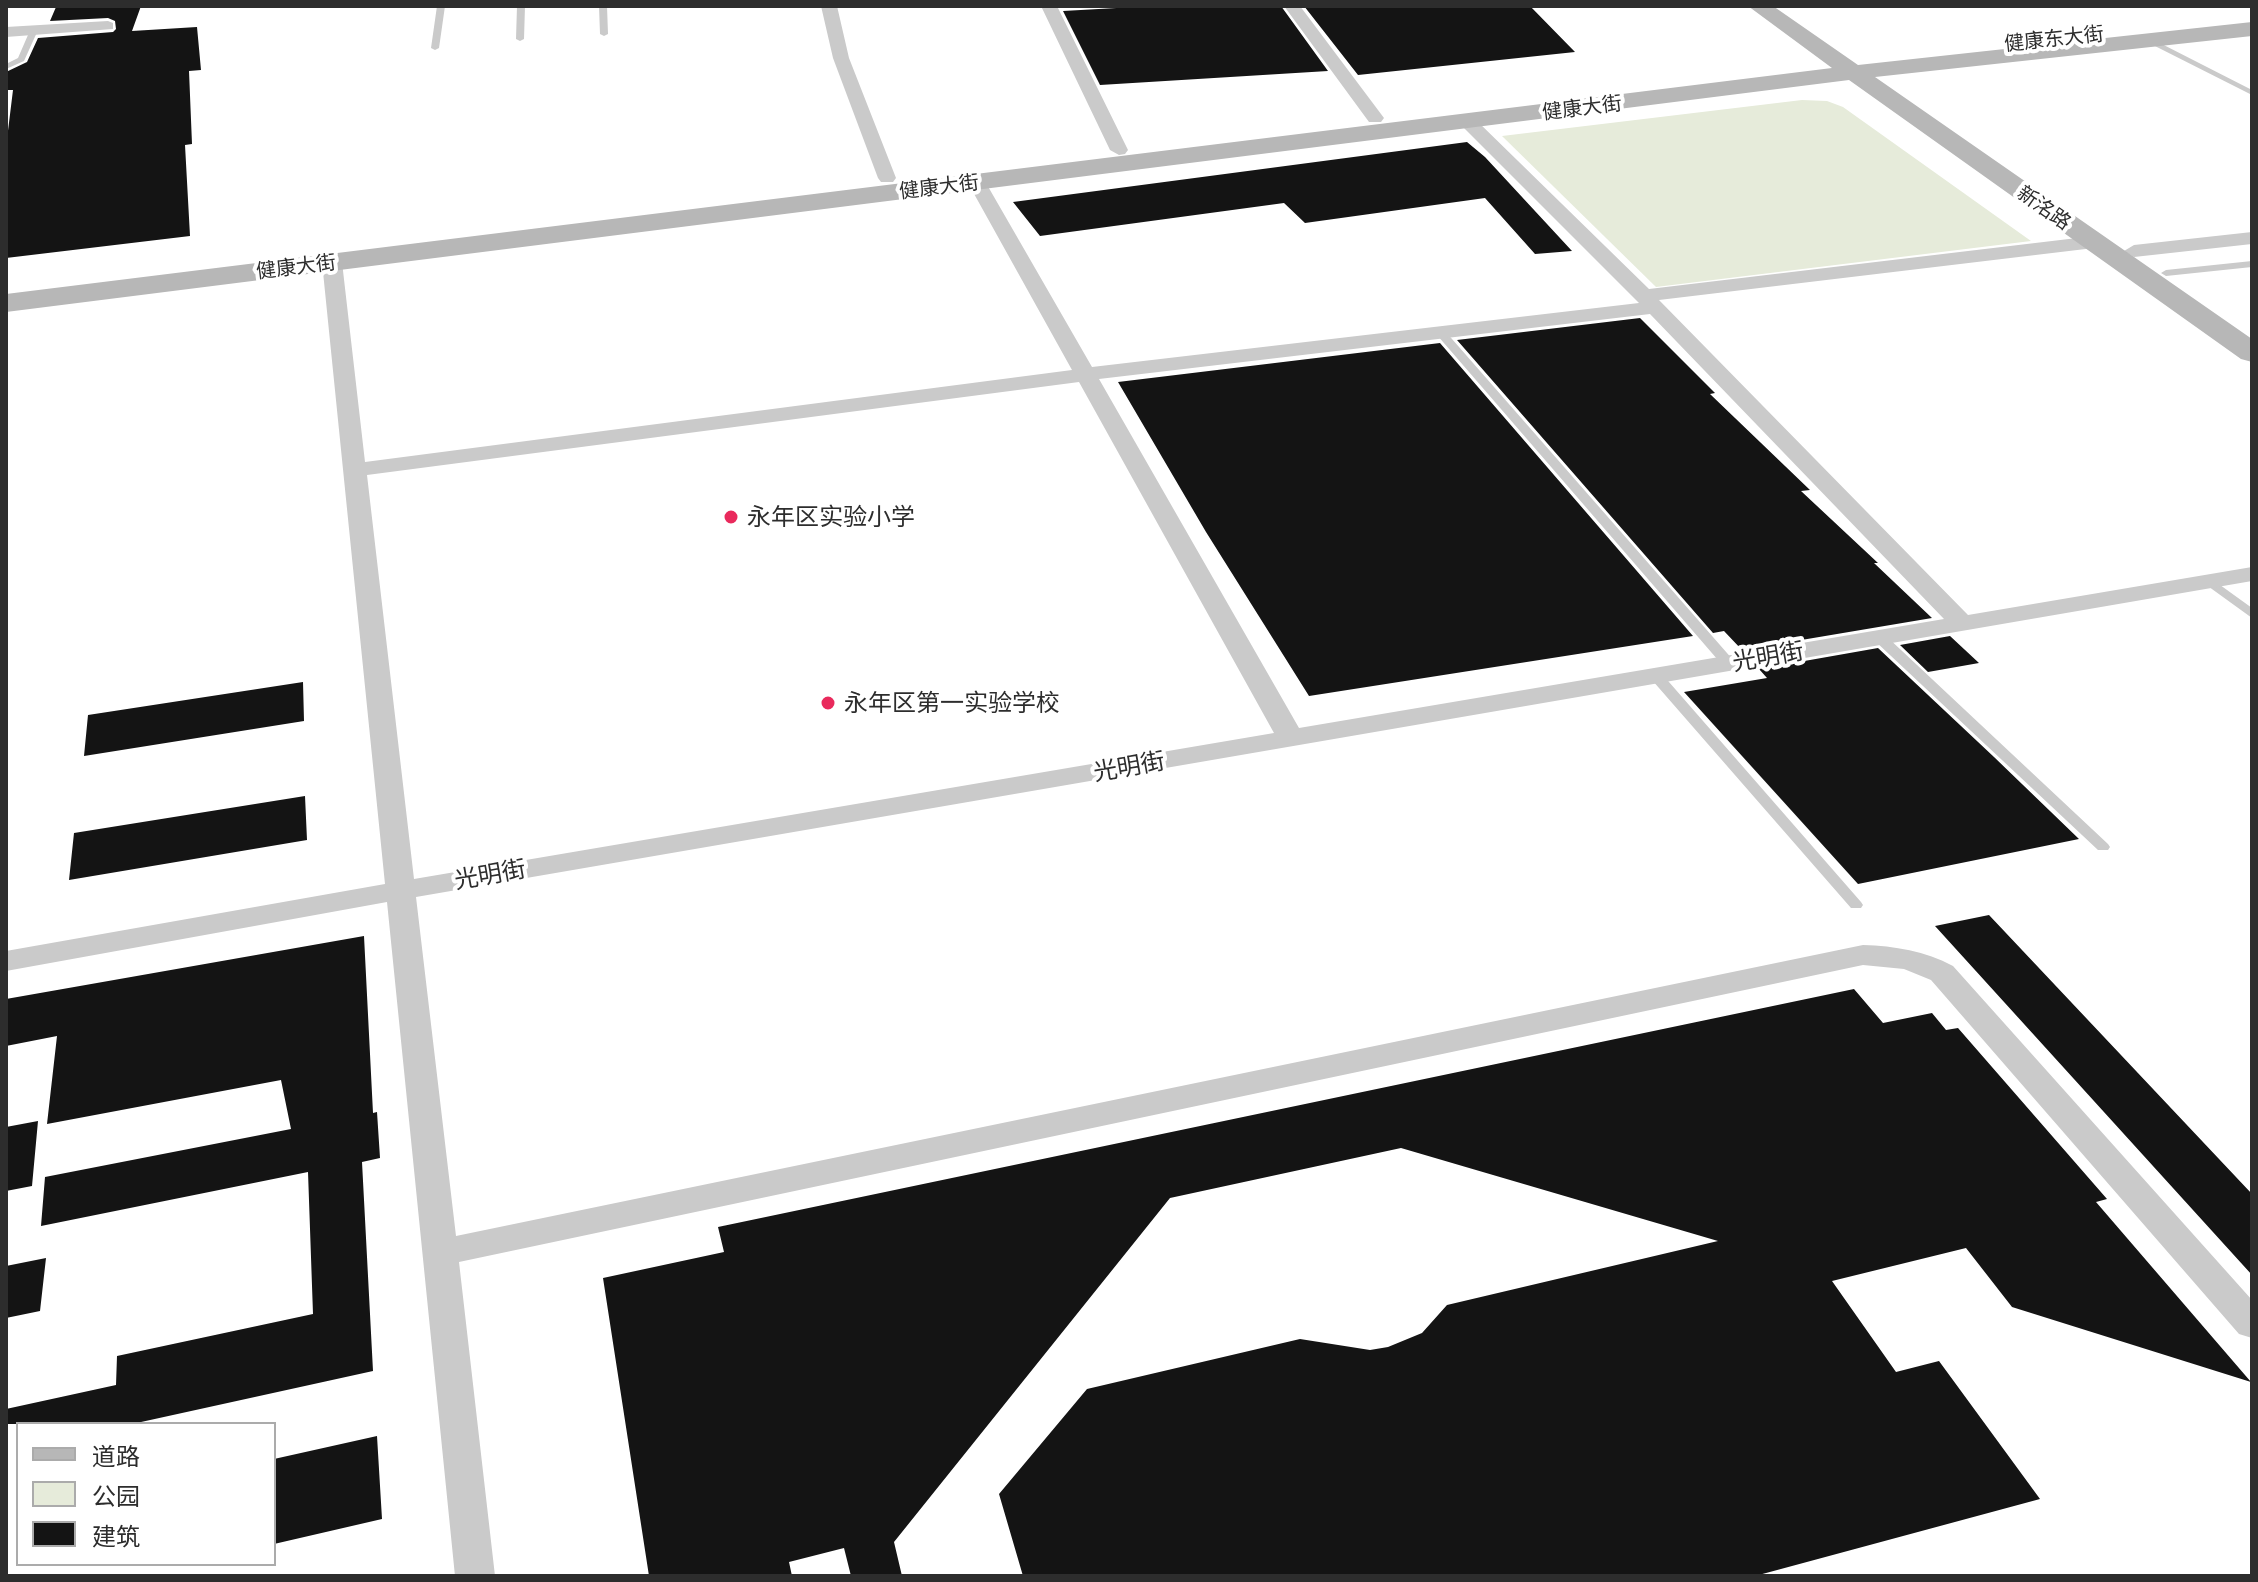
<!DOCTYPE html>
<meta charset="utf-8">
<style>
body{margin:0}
#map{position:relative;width:2258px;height:1582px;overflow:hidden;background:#fff;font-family:Lato,"Noto Sans SC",sans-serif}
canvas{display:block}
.frame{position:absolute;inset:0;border:8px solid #2d2d2d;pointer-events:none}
.legend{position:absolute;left:16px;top:1422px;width:260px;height:144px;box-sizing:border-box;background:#fff;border:2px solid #ababab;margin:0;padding:10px 14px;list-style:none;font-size:24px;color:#2d2d2d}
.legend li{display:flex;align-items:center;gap:16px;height:40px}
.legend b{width:40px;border:2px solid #ababab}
</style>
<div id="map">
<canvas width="2258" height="1582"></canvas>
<div class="frame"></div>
<ul class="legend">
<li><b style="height:10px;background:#b7b7b7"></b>道路</li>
<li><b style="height:22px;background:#e6ebda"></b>公园</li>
<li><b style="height:22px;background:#141414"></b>建筑</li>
</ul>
</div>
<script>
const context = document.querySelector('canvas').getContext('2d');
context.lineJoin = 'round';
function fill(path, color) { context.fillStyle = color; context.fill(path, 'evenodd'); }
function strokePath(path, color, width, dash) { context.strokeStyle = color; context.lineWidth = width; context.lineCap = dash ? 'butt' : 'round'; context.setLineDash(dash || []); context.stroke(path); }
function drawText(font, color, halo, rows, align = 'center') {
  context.font = font + ' Lato,"Noto Sans SC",sans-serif'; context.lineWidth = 8; context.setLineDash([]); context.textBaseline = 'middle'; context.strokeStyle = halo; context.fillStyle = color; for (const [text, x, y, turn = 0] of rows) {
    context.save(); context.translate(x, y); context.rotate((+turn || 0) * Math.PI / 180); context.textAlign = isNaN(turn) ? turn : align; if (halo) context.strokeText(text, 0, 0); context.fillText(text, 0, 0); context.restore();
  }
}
const green = new Path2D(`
 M1802,100L1827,101L1843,107L2031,241L1656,287L1502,136Z`);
const building = new Path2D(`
 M141,6L132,31L197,27L201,70L189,71L192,144L185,145L190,236L6,258V147L13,90H6V72L27,62L38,38L113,32L116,29L115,21L108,18L50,21L56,7Z
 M1152,6H1281L1328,71L1100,85L1063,11Z
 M1304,6H1530L1575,52L1358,75Z
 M1467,142L1485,157L1572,251L1535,254L1485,198L1305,223L1284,203L1040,236L1013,202Z
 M1640,318L1715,393L1710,394L1810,490L1801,491L1878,563H1874L1932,618L1742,650L1724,631L1713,633L1457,340Z
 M1440,343L1693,636L1309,696L1206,532L1118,382Z
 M1950,636L1979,663L1928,672L1900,645Z
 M1878,648L1994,757L2079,839L1858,884L1684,692L1767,678L1759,669Z
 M303,682L304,721L84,756L88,715Z
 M305,796L307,840L69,880L74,833Z
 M1989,915L2252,1194V1275L1935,926Z
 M364,936L373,1113L377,1112L380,1158L362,1162L373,1371L132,1424H6V1409L116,1385L117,1356L313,1314L308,1172L41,1226L45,1177L291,1129L281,1080L47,1124L57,1036L6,1046V999Z
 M1854,989L1883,1023L1932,1013L1946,1030L1958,1028L2107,1199L2096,1202L2251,1382L2012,1307L1966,1248L1832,1281L1896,1372L1939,1361L2040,1499L1755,1576H1023L999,1494L1087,1389L1300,1339L1370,1350L1388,1347L1422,1333L1447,1305L1718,1241L1401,1148L1170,1198L894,1542L902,1576H851L844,1548L789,1562L792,1576H649L603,1278L724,1252L718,1227Z
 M38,1121L32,1186L6,1191V1127Z
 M46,1258L40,1311L6,1318V1266Z
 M377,1436L382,1519L274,1544V1459Z`);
const service = new Path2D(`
 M437,6H445L439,48L435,50L431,48Z
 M517,6H525L524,39L520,41L516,39Z
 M599,6H607L608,34L604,36L600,34Z
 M31,28L38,30L24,61L6,69V64L18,58Z
 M2150,38L2252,90V95L2147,42V38Z
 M2252,261V267L2166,276L2161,273L2166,270Z
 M1441,330L1445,331L1734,661L1735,664L1734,667H1724L1437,335V331Z
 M2209,577L2252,608V618L2205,584L2203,581L2205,578Z
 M1880,634L1885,635L2108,844L2110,847L2108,850H2098L1875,641L1874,638Z
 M1657,673L1662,674L1861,902L1863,905L1861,908H1851L1652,680L1650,677Z`);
const minor = new Path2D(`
 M821,6H837L849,58L896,178L893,182H881L878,178L833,58Z
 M1041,6H1057L1128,150L1125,154L1119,155L1110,150Z
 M1284,6H1300L1384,118L1381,122H1369Z
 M108,21L113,23V29L6,37V27Z
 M1468,117L1474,118L1649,289L2094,236L2101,238L2104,242L2094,248L1659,300L1968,615L2252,567V581L416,897L456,1236L1863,945C1895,946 1925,951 1953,966L2252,1300V1338L2239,1334L1931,980L1904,969L1863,965L459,1262L495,1576H455L387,902L6,971V951L385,884L322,262L325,258L332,256L342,262L365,462L1072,370L968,183L977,178L986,183L1092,367L1639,303L1462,126L1459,122L1462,118ZM1650,314L1944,619L1299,728L1099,379ZM1079,382L1274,733L414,879L367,475Z
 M2252,232V244L2134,257L2124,251L2134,245Z`);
const secondary = new Path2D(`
 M1748,6H1773L1858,65L2252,22V36L1875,77L2252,339V362L2241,359L1849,80L6,312V294L1832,68Z`);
const markers = [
 [731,517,8,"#e92a5c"],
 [828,703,8,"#e92a5c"]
];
const farStreetnames = [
 ["健康东大街",2054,39,-6],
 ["健康大街",1582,108,-7],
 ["健康大街",939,187,-7],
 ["新洺路",2044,208,35],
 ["健康大街",296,267,-7]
];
const poiNames = [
 ["永年区实验小学",747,517],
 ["永年区第一实验学校",844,703]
];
const streetNames = [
 ["光明街",1768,657,-10],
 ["光明街",1129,767,-10],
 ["光明街",490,875,-10]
];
fill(green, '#e6ebda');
fill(building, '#141414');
fill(service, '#cacaca');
fill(minor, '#cacaca');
fill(secondary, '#b7b7b7');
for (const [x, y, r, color] of markers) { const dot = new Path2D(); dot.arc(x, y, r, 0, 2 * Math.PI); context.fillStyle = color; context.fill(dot); strokePath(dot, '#fff', 3); }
drawText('20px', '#2d2d2d', '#fff', farStreetnames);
drawText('24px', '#2d2d2d', '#fff', poiNames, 'left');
drawText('24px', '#2d2d2d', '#fff', streetNames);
</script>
